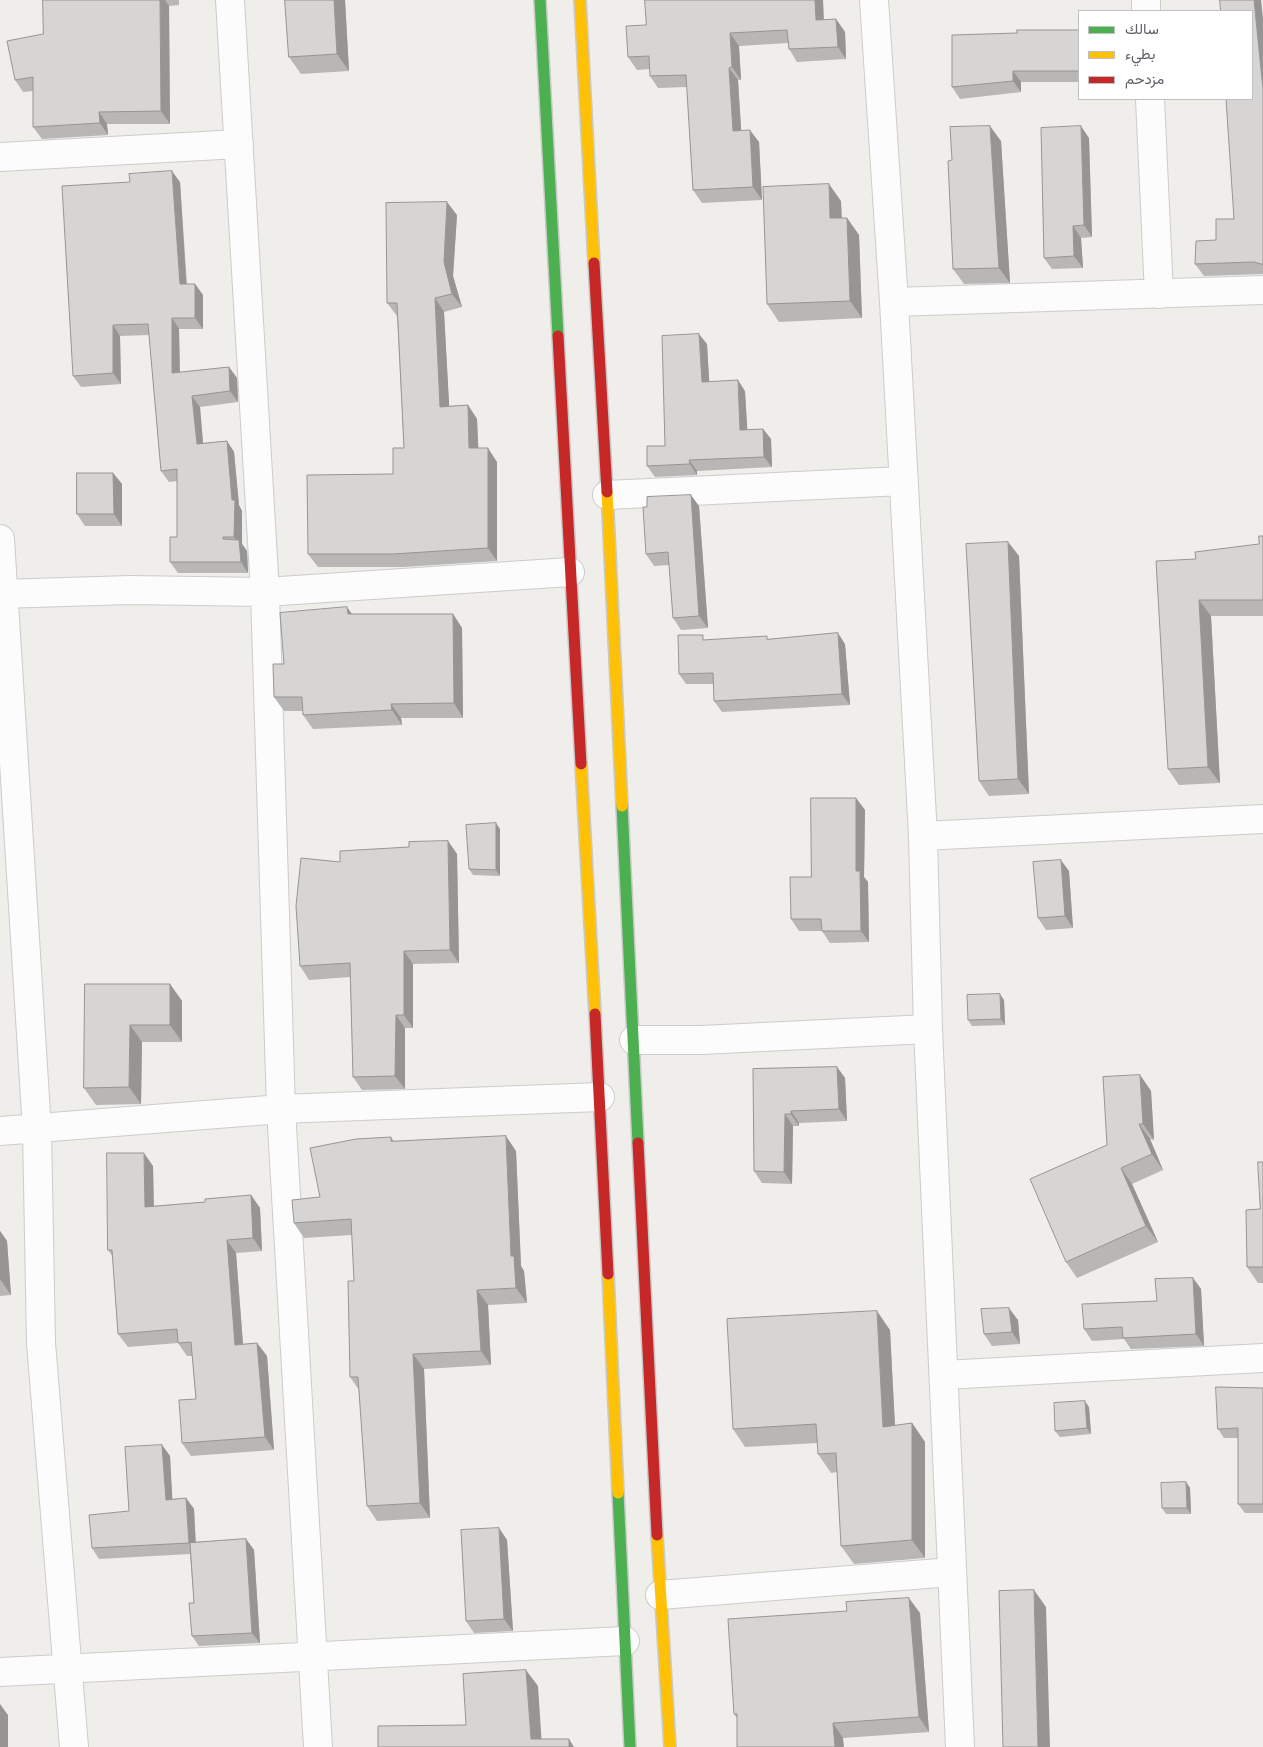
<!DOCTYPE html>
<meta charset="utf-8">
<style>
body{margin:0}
#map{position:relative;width:1263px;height:1747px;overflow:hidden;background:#efeeea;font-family:Manrope,Vazirmatn,sans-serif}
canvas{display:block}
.legend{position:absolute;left:1078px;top:10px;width:175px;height:90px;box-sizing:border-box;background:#fff;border:1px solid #bfc1c3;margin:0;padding:6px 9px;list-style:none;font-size:15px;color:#5f6368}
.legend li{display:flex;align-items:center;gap:10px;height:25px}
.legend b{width:25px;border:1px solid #bfc1c3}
</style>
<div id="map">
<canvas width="1263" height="1747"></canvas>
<ul class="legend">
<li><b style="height:6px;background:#4caf50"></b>سالك</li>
<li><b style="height:6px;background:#ffc107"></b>بطيء</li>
<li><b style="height:6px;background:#c62828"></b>مزدحم</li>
</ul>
</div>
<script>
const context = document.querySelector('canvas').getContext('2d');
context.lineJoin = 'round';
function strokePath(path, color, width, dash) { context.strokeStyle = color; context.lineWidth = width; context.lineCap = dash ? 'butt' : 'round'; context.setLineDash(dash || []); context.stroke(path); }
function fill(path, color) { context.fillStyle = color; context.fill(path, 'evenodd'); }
const street = new Path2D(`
 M230,0L265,592L281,1109L318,1747
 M874,0L894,302L923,836L928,1029L960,1747
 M1146,0V11
 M1150,99L1159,294
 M0,157L239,144
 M894,302L1263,290
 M607,495L902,481
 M0,539L37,1130L41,1343L74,1747
 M0,594L130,590L265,592L570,572
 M923,836L1263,819
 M634,1040H701L928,1029
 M0,1131L281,1109L600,1097
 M944,1375L1263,1358
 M660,1595L952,1572
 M0,1672L625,1641`);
const fast = new Path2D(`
 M540,0L558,336
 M622,806L638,1143
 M618,1493L630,1747`);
const slow = new Path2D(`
 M580,0L594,263
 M607,492L622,806
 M581,764L595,1014
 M608,1274L618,1493
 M657,1535L670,1747`);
const jam = new Path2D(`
 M594,263L607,492
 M558,336L581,764
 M595,1014L608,1274
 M638,1143L657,1535`);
const wall = new Path2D(`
 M43,0H179V5L169,6L170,124H107L108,135L42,139L33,127V91L23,92L15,80L43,34Z
 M285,0H345L349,71L301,74L289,57Z
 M823,0L824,20L836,19L845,32L846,59L797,62L789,49L788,43L739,46L741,80H738L741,130L759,142L762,200L702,203L693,190L687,87L658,88L650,76V69L637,70L628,57L646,25Z
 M1261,0L1263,20V274L1204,276L1195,264L1234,219Z
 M1079,30V82H1021V92L960,99L952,87L1017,33Z
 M1089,138L1092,237L1081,238L1083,268L1052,269L1044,258Z
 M1001,141L1010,283L964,284L953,269Z
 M180,182L187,284H195L203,295V329H179L180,372L229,367L237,378L238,402L200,407L203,443L227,441L234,452L239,505L242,511V544L247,551L248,573H178L170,562L177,537V481L169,482L161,471L149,335L120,336L121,384L81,387L73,376Z
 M841,201L842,218H847L859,235L862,318L779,322L767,304Z
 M457,215L453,276L462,307L444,312L449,406L468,405L477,419L478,448L497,462V561L403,567H318L308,554L393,474L404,448L397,316L387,303Z
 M707,344L709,382L745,391L747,430L763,429L771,439L772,467L697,471V475L655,477L647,466L665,446Z
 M113,473L122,484V526H85L77,514Z
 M699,506L708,628L681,630L673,618L669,565L654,566L646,554Z
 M1263,536V616H1211L1220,783L1179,785L1168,769L1196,559L1259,544Z
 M1008,542L1019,556L1029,794L989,796L979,781Z
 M352,614H453L462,628L463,718H401L402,725L313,729L303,715V711H284L274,697L284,664Z
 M769,639L845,644L850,705L722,712L714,701L713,684H686L679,674L706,640Z
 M856,798L865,810L864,877L868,882L869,942L830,943L822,931H799L791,919L811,877Z
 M500,829V876L473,875L469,869Z
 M448,841L457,854L459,963L413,964V1028H405V1089L362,1090L353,1077L350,977L309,980L300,966L340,862L409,847Z
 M1069,871L1073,928L1046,930L1038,918Z
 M85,984H170L182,1001V1042H142L141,1104L96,1105L84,1088Z
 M1004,1000L1005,1025L972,1026L968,1020Z
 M837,1067L845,1078L847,1121L799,1123V1126H793L792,1184L762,1183L754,1171L753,1069Z
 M1140,1075L1151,1091L1154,1140L1150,1139L1163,1170L1132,1184L1158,1242L1077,1278L1066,1262L1107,1145Z
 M391,1137L394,1141L516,1151L521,1266L524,1271L527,1303L488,1305L491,1365L424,1369L430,1518L377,1521L367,1506L359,1390L350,1377L354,1281L352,1235L304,1238L294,1223L320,1197Z
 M1263,1162V1283H1258L1247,1267L1260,1209Z
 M153,1166L154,1206L205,1202L251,1195L260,1208L262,1251L236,1253L243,1344L257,1343L267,1356L274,1450L191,1456L182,1443L196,1399L192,1356H187L178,1343L128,1347L118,1334L113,1257L108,1250Z
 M0,1231L7,1241L11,1295L0,1296Z
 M1193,1278L1201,1289L1204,1346L1131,1349L1124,1339L1092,1341L1084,1329L1157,1301Z
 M1018,1320L1020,1344L992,1346L984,1334Z
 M890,1330L895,1426L912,1423L925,1442V1558L854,1564L841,1546L837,1472L831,1473L818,1454V1443L745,1447L733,1429Z
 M1263,1388V1513H1245L1238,1504V1438H1224L1218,1429Z
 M1089,1407L1091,1434L1060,1437L1055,1431Z
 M162,1445L170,1456L172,1499L186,1498L194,1509L196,1542L246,1539L254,1550L260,1643L199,1646L192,1636L194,1603L190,1554L99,1559L92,1548L129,1511Z
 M1186,1482L1190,1488L1191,1514H1166L1162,1508Z
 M499,1528L507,1540L513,1631L474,1633L466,1621Z
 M920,1613L929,1732L843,1738L737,1718L734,1714Z`);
const shadedWall = new Path2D(`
 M160,0H165L169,6L170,124L161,111Z
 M334,0H345L349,71L337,54Z
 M815,0H823L824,32L816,20Z
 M1254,0H1261L1263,20V89Z
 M836,19L845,32L846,59L838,47Z
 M730,33L739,46L741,80L732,67Z
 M729,68L738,80L742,143L733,131Z
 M1013,71L1021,82V92L1013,81Z
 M99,112L107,124L108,135L100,123Z
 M990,126L1001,141L1010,283L999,268Z
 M1081,126L1089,138L1092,237L1084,225Z
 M750,130L759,142L762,200L753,187Z
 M172,171L180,182L187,295L180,284Z
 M829,184L841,201L842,236L830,218Z
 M447,202L457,215L453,276L462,307L452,294L444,262Z
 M847,218L859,235L862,318L850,301Z
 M1073,226L1081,238L1083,268L1074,256Z
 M195,284L203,295V329L195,318Z
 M435,298L444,312L450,420L440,407Z
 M172,318L179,329L180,384L172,373Z
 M113,325L120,336L121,384L113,373Z
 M699,334L707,344L710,393L702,382Z
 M229,367L237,378L238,402L230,391Z
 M738,380L745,391L748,441L740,430Z
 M192,396L200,407L204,455L197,444Z
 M468,405L477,419L479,462L469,448Z
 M763,429L771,439L772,467L764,457Z
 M227,441L234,452L239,505L242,511V544L247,551L248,573L241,562L239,544L234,537Z
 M488,448L497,462V561L488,548Z
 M689,460L697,471V475L690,464Z
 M113,473L122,484V526L114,514Z
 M691,495L699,506L708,628L699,616Z
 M1008,542L1019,556L1029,794L1018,779Z
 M1199,600L1211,616L1220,783L1208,767Z
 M347,607L357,621L348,614Z
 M453,614L462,628L463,718L454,703Z
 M838,633L845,644L850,705L842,694Z
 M391,704L401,718L402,725L392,710Z
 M856,798L865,810L864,877L868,882L869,942L861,931L856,871Z
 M496,823L500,829V876L496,870Z
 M448,841L457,854L459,963L450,950Z
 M1061,860L1069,871L1073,928L1065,916Z
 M404,951L413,964V1028L404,1015Z
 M170,984L182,1001V1042L170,1025Z
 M1000,994L1004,1000L1005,1025L1001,1019Z
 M396,1015L405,1028V1089L395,1076Z
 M130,1025L142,1042L141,1104L129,1087Z
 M837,1067L845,1078L847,1121L839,1109Z
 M1140,1075L1151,1091L1154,1140L1143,1124Z
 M791,1111L799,1123V1126L791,1114Z
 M785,1114L793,1126L792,1184L784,1172Z
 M1139,1124L1150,1139L1163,1170L1152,1154Z
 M506,1136L516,1151L521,1266L524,1271L527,1303L516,1288L511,1256Z
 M144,1153L153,1166L154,1220L145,1207Z
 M1121,1168L1132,1184L1158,1242L1146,1226Z
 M251,1195L260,1208L262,1251L253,1238Z
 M0,1231L7,1241L11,1295L0,1279Z
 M227,1240L236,1253L244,1358L235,1345Z
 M1193,1278L1201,1289L1204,1346L1196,1334Z
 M477,1290L488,1305L491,1365L481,1351Z
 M1009,1308L1018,1320L1020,1344L1012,1332Z
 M877,1311L890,1330L896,1446L883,1427Z
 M257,1343L267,1356L274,1450L265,1437Z
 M413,1354L424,1369L430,1518L420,1503Z
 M1085,1401L1089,1407L1091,1434L1087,1428Z
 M912,1423L925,1442V1558L912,1540Z
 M162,1445L170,1456L173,1510L166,1500Z
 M1186,1482L1190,1488L1191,1514L1187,1508Z
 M186,1498L194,1509L196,1554L189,1543Z
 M499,1528L507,1540L513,1631L504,1619Z
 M246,1539L254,1550L260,1643L252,1633Z
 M1034,1590L1046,1607L1050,1747H1038Z
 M909,1598L920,1613L929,1732L919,1717Z
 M526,1670L538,1686L542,1747L531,1739Z
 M0,1704L8,1715V1747H0Z
 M833,1723L843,1738L844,1747H835Z
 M569,1739L574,1747H569Z`);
const building = new Path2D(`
 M43,0H160L161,111L99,112L100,123L33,127V77L15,80L7,41L43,34Z
 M285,0H334L337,54L289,57Z
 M645,0H815L816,20L836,19L838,47L789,49L787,30L730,33L732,67L729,68L733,131L750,130L753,187L693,190L686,75L650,76L649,56L628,57L626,26L646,25Z
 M1220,0H1254L1263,89V265L1261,264L1254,262L1195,264L1196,241L1216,240V219H1234L1226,99H1252V11H1221Z
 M1017,30H1079V71H1013V81L952,87V35L1017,33Z
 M990,126L999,268L953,269L948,161L952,160L950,127Z
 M1081,126L1084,225L1073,226L1074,256L1044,258L1041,128Z
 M172,171L180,284H195V318H172V373L229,367L230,391L192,396L197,444L227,441L232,500H235L234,537H223V539L239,540L241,562H170V537H177V469L161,471L148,324L113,325V373L73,376L62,186L130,182L129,174Z
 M829,184L830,218H847L850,301L767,304L763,187Z
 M447,202L444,262L452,294L435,298L440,407L468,405L469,448H488V548L393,554H308L307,475L393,474V448H404L397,303H387L386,203Z
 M699,334L702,382L738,380L740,430L763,429L764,457L689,460L690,464L647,466V446H665L662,336Z
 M77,473H113L114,514H77Z
 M691,495L699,616L673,618L668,552L646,554L643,507H647V497Z
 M1259,536H1263V600H1199L1208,767L1168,769L1156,561L1196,559L1195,552L1259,544Z
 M1008,542L1018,779L979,781L966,544Z
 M347,607L348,614H453L454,703L391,704L392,710L303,715L302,697H274L273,664H284L280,613Z
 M838,633L842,694L714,701L713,673L679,674L678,635H703V640L767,636V639Z
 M811,798H856V871H860L861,931H822L821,919H791L790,877H811Z
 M496,823V870L469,869L466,825Z
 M448,841L450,950L404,951V1015H396L395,1076L353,1077L350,963L300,966L296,906L301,858L340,862V851L409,847V842Z
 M1061,860L1065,916L1038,918L1033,862Z
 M85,984H170V1025H130L129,1087L84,1088Z
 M1000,994L1001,1019L968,1020L967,995Z
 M837,1067L839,1109L791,1111V1114H785L784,1172L754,1171L753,1069Z
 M1140,1075L1143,1124H1139L1152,1154L1121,1168L1146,1226L1066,1262L1030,1179L1107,1145L1103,1077Z
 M506,1136L511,1256H514L516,1288L477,1290L481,1351L413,1354L420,1503L367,1506L358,1377H350L348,1281H354L351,1219L294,1223L292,1200L320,1197L310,1148L356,1139L391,1137V1141Z
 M107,1153H144L145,1207L205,1202V1199L251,1195L253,1238L227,1240L235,1345L257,1343L265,1437L182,1443L179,1400L196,1399L191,1342L178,1343L177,1329L118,1334L112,1250H108Z
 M1258,1162H1263V1267H1247L1246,1210L1260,1209Z
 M1193,1278L1196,1334L1123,1338L1122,1327L1084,1329L1082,1304L1157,1301L1155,1279Z
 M1009,1308L1012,1332L984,1334L981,1309Z
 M877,1311L883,1427L912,1423V1540L841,1546L836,1453L818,1454L816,1424L733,1429L727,1319Z
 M1216,1387L1263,1388V1504H1238V1428L1218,1429Z
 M1085,1401L1087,1428L1055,1431L1054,1403Z
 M162,1445L166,1500L186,1498L189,1543L92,1548L89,1515L129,1511L125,1447Z
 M1186,1482L1187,1508H1162L1161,1483Z
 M499,1528L504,1619L466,1621L461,1530Z
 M246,1539L252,1633L192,1636L189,1603H194L190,1543Z
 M1034,1590L1038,1747H1003L999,1591Z
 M909,1598L919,1717L833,1723L835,1747H737V1714H734L728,1619L847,1611L846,1602Z
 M526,1670L531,1739H569V1747H378V1726L466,1725L463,1674Z`);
strokePath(street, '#cbcccc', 30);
strokePath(fast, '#cacacb', 14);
strokePath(slow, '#cacacb', 14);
strokePath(jam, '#cacacb', 14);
strokePath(street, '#fdfcfc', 28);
strokePath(fast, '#4caf50', 11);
strokePath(slow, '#ffc107', 11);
strokePath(jam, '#c62828', 11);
fill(wall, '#b8b7b5');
fill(shadedWall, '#969594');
fill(building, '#d6d5d3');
strokePath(building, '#969594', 1);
</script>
